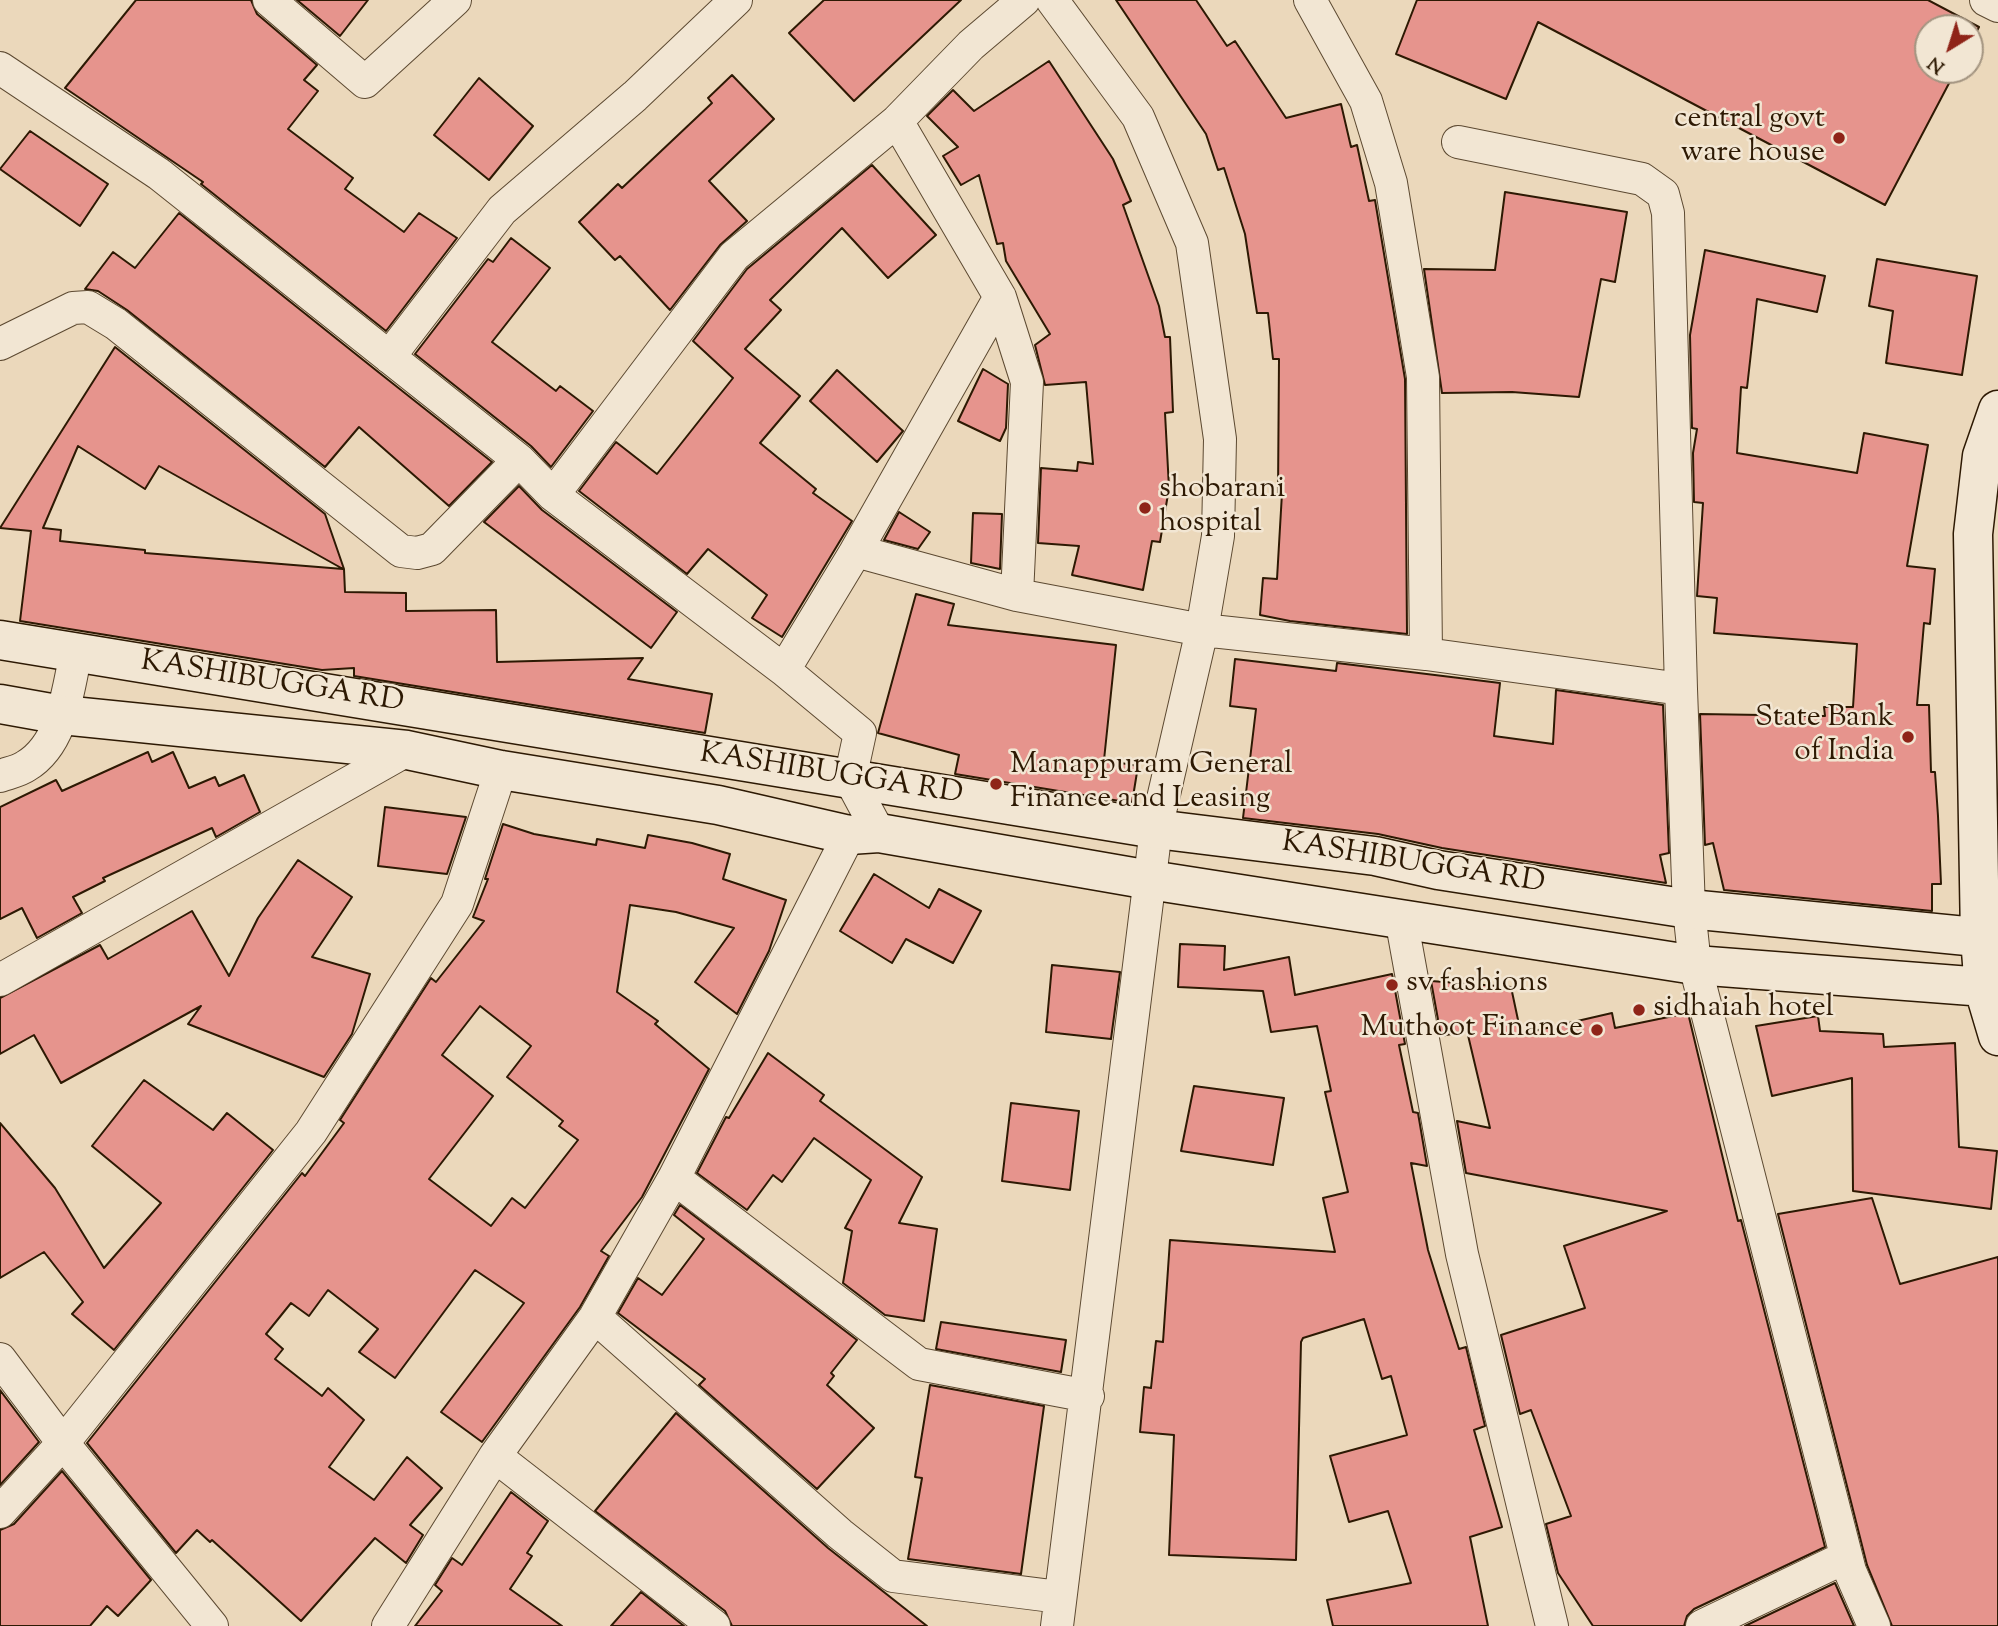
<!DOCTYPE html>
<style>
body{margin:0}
#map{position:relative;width:1998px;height:1626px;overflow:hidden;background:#ebd8bb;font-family:"Sorts Mill Goudy",serif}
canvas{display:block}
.north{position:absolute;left:1914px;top:14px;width:70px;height:70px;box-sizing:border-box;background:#f2e6d3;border:2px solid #a39480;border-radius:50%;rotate:218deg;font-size:19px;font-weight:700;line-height:28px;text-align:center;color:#2d1903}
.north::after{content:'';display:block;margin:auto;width:24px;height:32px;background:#8f2418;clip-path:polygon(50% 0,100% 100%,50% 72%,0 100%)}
</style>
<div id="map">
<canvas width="1998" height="1626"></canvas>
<div class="north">N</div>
</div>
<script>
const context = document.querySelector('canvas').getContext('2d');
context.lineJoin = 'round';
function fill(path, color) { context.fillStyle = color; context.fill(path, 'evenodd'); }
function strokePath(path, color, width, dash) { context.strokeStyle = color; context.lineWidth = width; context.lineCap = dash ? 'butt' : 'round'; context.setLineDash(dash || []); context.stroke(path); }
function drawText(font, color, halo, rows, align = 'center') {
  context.font = font + ' "Sorts Mill Goudy",serif'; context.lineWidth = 5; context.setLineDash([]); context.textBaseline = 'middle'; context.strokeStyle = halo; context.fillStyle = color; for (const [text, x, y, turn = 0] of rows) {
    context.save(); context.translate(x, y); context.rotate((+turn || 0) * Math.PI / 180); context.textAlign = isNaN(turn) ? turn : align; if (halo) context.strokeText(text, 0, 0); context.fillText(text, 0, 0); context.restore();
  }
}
const building = new Path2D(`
 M136,0H251L257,14L317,65L304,80L318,91L288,129L353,178L345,189L404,232L419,213L457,238L386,331L201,184L203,182L65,88Z
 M297,0H368L340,36Z
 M824,0H961L854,101L789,33Z
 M1116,0H1196L1227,46L1235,41L1286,118L1341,104L1351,147L1357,145L1369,201L1375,200L1405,379L1407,634L1290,621L1260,615L1263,578L1277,579L1282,493H1278L1279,359H1273L1268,313H1257L1245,234L1224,168L1218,170L1206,134Z
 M1417,0H1928L1979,27L1970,44V28H1928V70H1956L1885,205L1538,22L1506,99L1396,54Z
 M1049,61L1113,159L1131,201L1123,205L1159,306L1165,337H1170L1173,412L1165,413L1169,488L1160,542L1152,541L1143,590L1072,575L1079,546L1038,543L1041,468L1077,471L1078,462L1093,464L1086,382L1045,385L1035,345L1050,334L1006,261L1003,243L997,244L979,175L961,185L943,156L958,147L927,116L953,90L974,111Z
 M732,75L774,119L709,181L747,221L720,245L670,310L620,256L615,260L579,222L618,184L622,188L712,103L708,98Z
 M479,78L533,126L489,180L434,135Z
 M30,131L108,184L80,226L0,169Z
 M872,165L936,235L888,278L842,228L770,300L781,310L745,349L800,396L760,443L816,489L813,493L852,521L782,637L752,618L767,595L708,549L687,574L579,491L616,442L657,474L733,378L693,341L747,269Z
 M1505,192L1627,212L1615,282L1601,279L1579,397L1512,392L1442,393L1424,269L1495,270Z
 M179,213L377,371L492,462L449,506L359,427L325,467L127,310L98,291L85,289L113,252L135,268Z
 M511,238L550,268L492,342L556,391L560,386L593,411L551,467L531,446L415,354L488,259L493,262Z
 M1705,250L1825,276L1817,312L1757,299L1747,388L1741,387L1737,453L1857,473L1864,433L1928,445L1907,566L1935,569L1930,624L1924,623L1917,705H1929L1931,772H1935L1938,816L1941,884H1932V911L1724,890L1713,843L1705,845L1700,714L1825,716L1824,707H1853L1857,644L1714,633L1717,598L1697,596L1703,503L1694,502L1693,453L1697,429L1692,428L1690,335Z
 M1877,259L1977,276L1962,375L1886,363L1893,311L1869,306Z
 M115,347L325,514L344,569L345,592L406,593V611L496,610L497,662L643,658L628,679L712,694L705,733L354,676V668L322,670L20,621L31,531L0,528ZM78,446L145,489L159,466L343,569L145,553V550L60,541L61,530L43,528Z
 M983,369L1008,384L1006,428L1000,441L958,421Z
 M837,370L903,431L877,462L810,401Z
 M519,486L542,510L677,612L651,648L484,522Z
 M899,512L930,532L918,549L884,540Z
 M973,513L1002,514L1000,569L971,563Z
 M916,594L954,604L948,625L1116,645L1104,760L1138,766L1132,803L955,774L959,755L878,733Z
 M1235,659L1336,671L1337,663L1500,683L1494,736L1553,744L1556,690L1663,705L1669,853L1660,855L1666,883L1442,848L1378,834L1243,818L1256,709L1230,706Z
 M148,752L152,762L173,752L189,788L215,777L219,786L244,775L260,812L216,837L212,828L103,878L105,881L73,897L82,913L37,938L22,908L0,919V807L56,780L62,791Z
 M385,807L466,817L447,874L378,866Z
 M503,824L534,834L596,845L597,839L645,848L648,835L692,843L730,854L723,879L786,900L769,951L737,1014L695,982L734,928L676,912L630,905L617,992L658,1021L655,1024L709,1069L642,1197L601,1251L609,1256L580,1307L482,1442L441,1412L524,1303L475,1270L395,1378L359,1352L378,1329L328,1290L309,1316L291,1303L266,1334L283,1349L275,1359L322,1396L328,1388L364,1420L329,1467L374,1500L407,1457L442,1488L410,1525L423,1535L406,1563L375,1538L301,1621L212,1540L210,1542L197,1530L176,1553L87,1443L302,1173L305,1176L344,1123L340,1120L431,978L436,982L484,921L473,917L488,879H485ZM480,1006L531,1046L507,1077L563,1121L559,1126L578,1140L525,1208L512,1198L491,1226L429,1179L493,1096L442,1055Z
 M298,860L352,897L312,957L370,974L352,1034L324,1077L188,1024L201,1006L61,1083L34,1035L0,1054V998L100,945L108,959L192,911L229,976L258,918Z
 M874,874L929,908L939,889L981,911L953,963L906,939L892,963L840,931Z
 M1180,944L1225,946L1224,970L1289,957L1295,995L1392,974L1405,1044L1399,1045L1413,1112L1418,1113L1427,1166L1411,1163L1428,1250L1441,1292L1459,1349L1466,1347L1485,1426L1474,1430L1502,1527L1470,1537L1488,1626H1333L1327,1600L1411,1583L1388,1511L1349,1522L1330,1456L1407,1435L1391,1376L1382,1379L1364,1319L1303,1338L1301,1342L1296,1560L1169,1555L1174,1435L1140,1432L1144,1387L1151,1388L1156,1341L1163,1342L1170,1240L1335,1252L1323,1198L1348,1192L1325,1092L1331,1091L1317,1026L1271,1032L1263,991L1178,987Z
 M1052,965L1120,972L1111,1039L1046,1032Z
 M1431,981L1511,987L1521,1034L1612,1013L1615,1028L1688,1013L1738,1221L1741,1220L1825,1547L1694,1609L1687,1616L1684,1626H1593L1558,1573L1546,1524L1571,1516L1531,1410L1520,1414L1501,1335L1585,1308L1564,1246L1667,1211L1466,1173L1457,1121L1490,1128L1467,1031L1441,1036Z
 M1818,1016L1820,1031L1883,1034L1884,1047L1955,1043L1959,1147L1997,1151L1991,1209L1853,1191L1852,1078L1772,1096L1756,1026Z
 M768,1053L824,1095L820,1101L922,1177L899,1223L937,1229L924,1321L885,1315L843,1283L852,1231L845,1228L871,1180L814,1138L782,1182L773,1175L747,1210L697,1173L726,1117L729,1118Z
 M144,1080L213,1130L227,1113L273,1150L114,1350L72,1314L83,1302L44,1252L0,1278V1123L55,1188L104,1268L161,1203L92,1146Z
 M1194,1086L1284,1098L1273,1165L1181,1151Z
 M1011,1103L1079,1111L1070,1190L1002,1181Z
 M1872,1198L1900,1284L1998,1257V1626H1892L1867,1565L1778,1214Z
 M680,1205L857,1340L831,1373L834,1376L827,1385L874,1428L817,1489L699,1385L705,1379L618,1313L638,1278L662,1295L704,1239L674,1215Z
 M941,1322L1066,1340L1061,1372L936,1349Z
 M930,1385L1044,1406L1021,1574L908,1559L922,1478L915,1477Z
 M0,1390L39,1442L0,1485Z
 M676,1413L828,1548L927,1626H732L725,1611L595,1511Z
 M62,1471L151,1580L118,1616L107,1606L90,1626H0V1530L14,1524Z
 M511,1492L548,1521L527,1553L532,1556L510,1589L562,1626H415L442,1591L435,1585L452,1558L462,1565Z
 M1835,1583L1854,1626H1745Z
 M641,1592L684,1626H611Z`);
const street = new Path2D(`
 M269,0L365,82L455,0
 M1052,0L1138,117L1192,243L1220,439L1218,536L1202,630L1156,829L1057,1626
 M1310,0L1366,101L1391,183L1423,377L1426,654
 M1986,0L1998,6
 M0,68L159,174L519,460L553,495L784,670L860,733L850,779L879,833
 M897,121L1000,297L1027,382L1017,595
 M1458,142L1642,179L1663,194L1668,213L1681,689L1689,909L1695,965L1850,1571L1874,1626
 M0,344L73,308L88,307L116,324L401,551L417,553L432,549L519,460
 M389,357L502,210L635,96L736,0
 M553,495L734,256L897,121L971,45L1024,0
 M856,551L1000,297
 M784,670L856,551L1017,595L1202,630L1426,654L1681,689
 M0,776C8,773 19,771 26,766C63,744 68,690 76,652
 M1401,918L1462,1254L1552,1626
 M0,980L407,750
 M674,1178L919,1364L1088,1396
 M595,1317L840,1534L893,1576L1060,1597
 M0,1359L63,1443L212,1626
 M495,1456L714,1626
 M0,1512L63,1443L311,1132L457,904L501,770
 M388,1626L495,1456L595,1317L674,1178L849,835
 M1702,1626L1846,1557`);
const secondary = new Path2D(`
 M1998,410L1982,456L1973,534L1980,938L1984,989L1998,1036
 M0,640L1156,829L1375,856L1438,870L1689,909L1998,939
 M0,704L62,715L407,750L501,770L718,805L849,835L879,833L1150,880L1695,965L1998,988`);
const markers = [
 [1839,138,7,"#8f2418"],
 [1145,508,7,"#8f2418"],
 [1908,737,7,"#8f2418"],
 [996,784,7,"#8f2418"],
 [1392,985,7,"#8f2418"],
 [1639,1010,7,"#8f2418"],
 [1597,1030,7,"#8f2418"]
];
const poiNames = [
 ["central govt",1825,121,"right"],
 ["ware house",1825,155,"right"],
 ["shobarani",1159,491],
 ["hospital",1159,525],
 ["State Bank",1894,720,"right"],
 ["of India",1894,754,"right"],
 ["Manappuram General",1010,767],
 ["Finance and Leasing",1010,801],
 ["sv fashions",1406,985],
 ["sidhaiah hotel",1653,1010],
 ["Muthoot Finance",1583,1030,"right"]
];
const streetNames = [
 ["KASHIBUGGA RD",272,684,9],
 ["KASHIBUGGA RD",831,776,9],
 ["KASHIBUGGA RD",1413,865,9]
];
fill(building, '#e6948d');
strokePath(building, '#2d1903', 2);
strokePath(street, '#5c4931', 34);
strokePath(secondary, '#2d1903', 41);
strokePath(street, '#f2e6d3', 32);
strokePath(secondary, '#f2e6d3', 38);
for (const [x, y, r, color] of markers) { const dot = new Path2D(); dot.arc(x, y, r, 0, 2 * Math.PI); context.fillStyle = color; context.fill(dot); strokePath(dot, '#f2e6d3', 2.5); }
drawText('30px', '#2d1903', '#f2e6d3', poiNames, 'left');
drawText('30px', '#2d1903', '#f2e6d3', streetNames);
</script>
